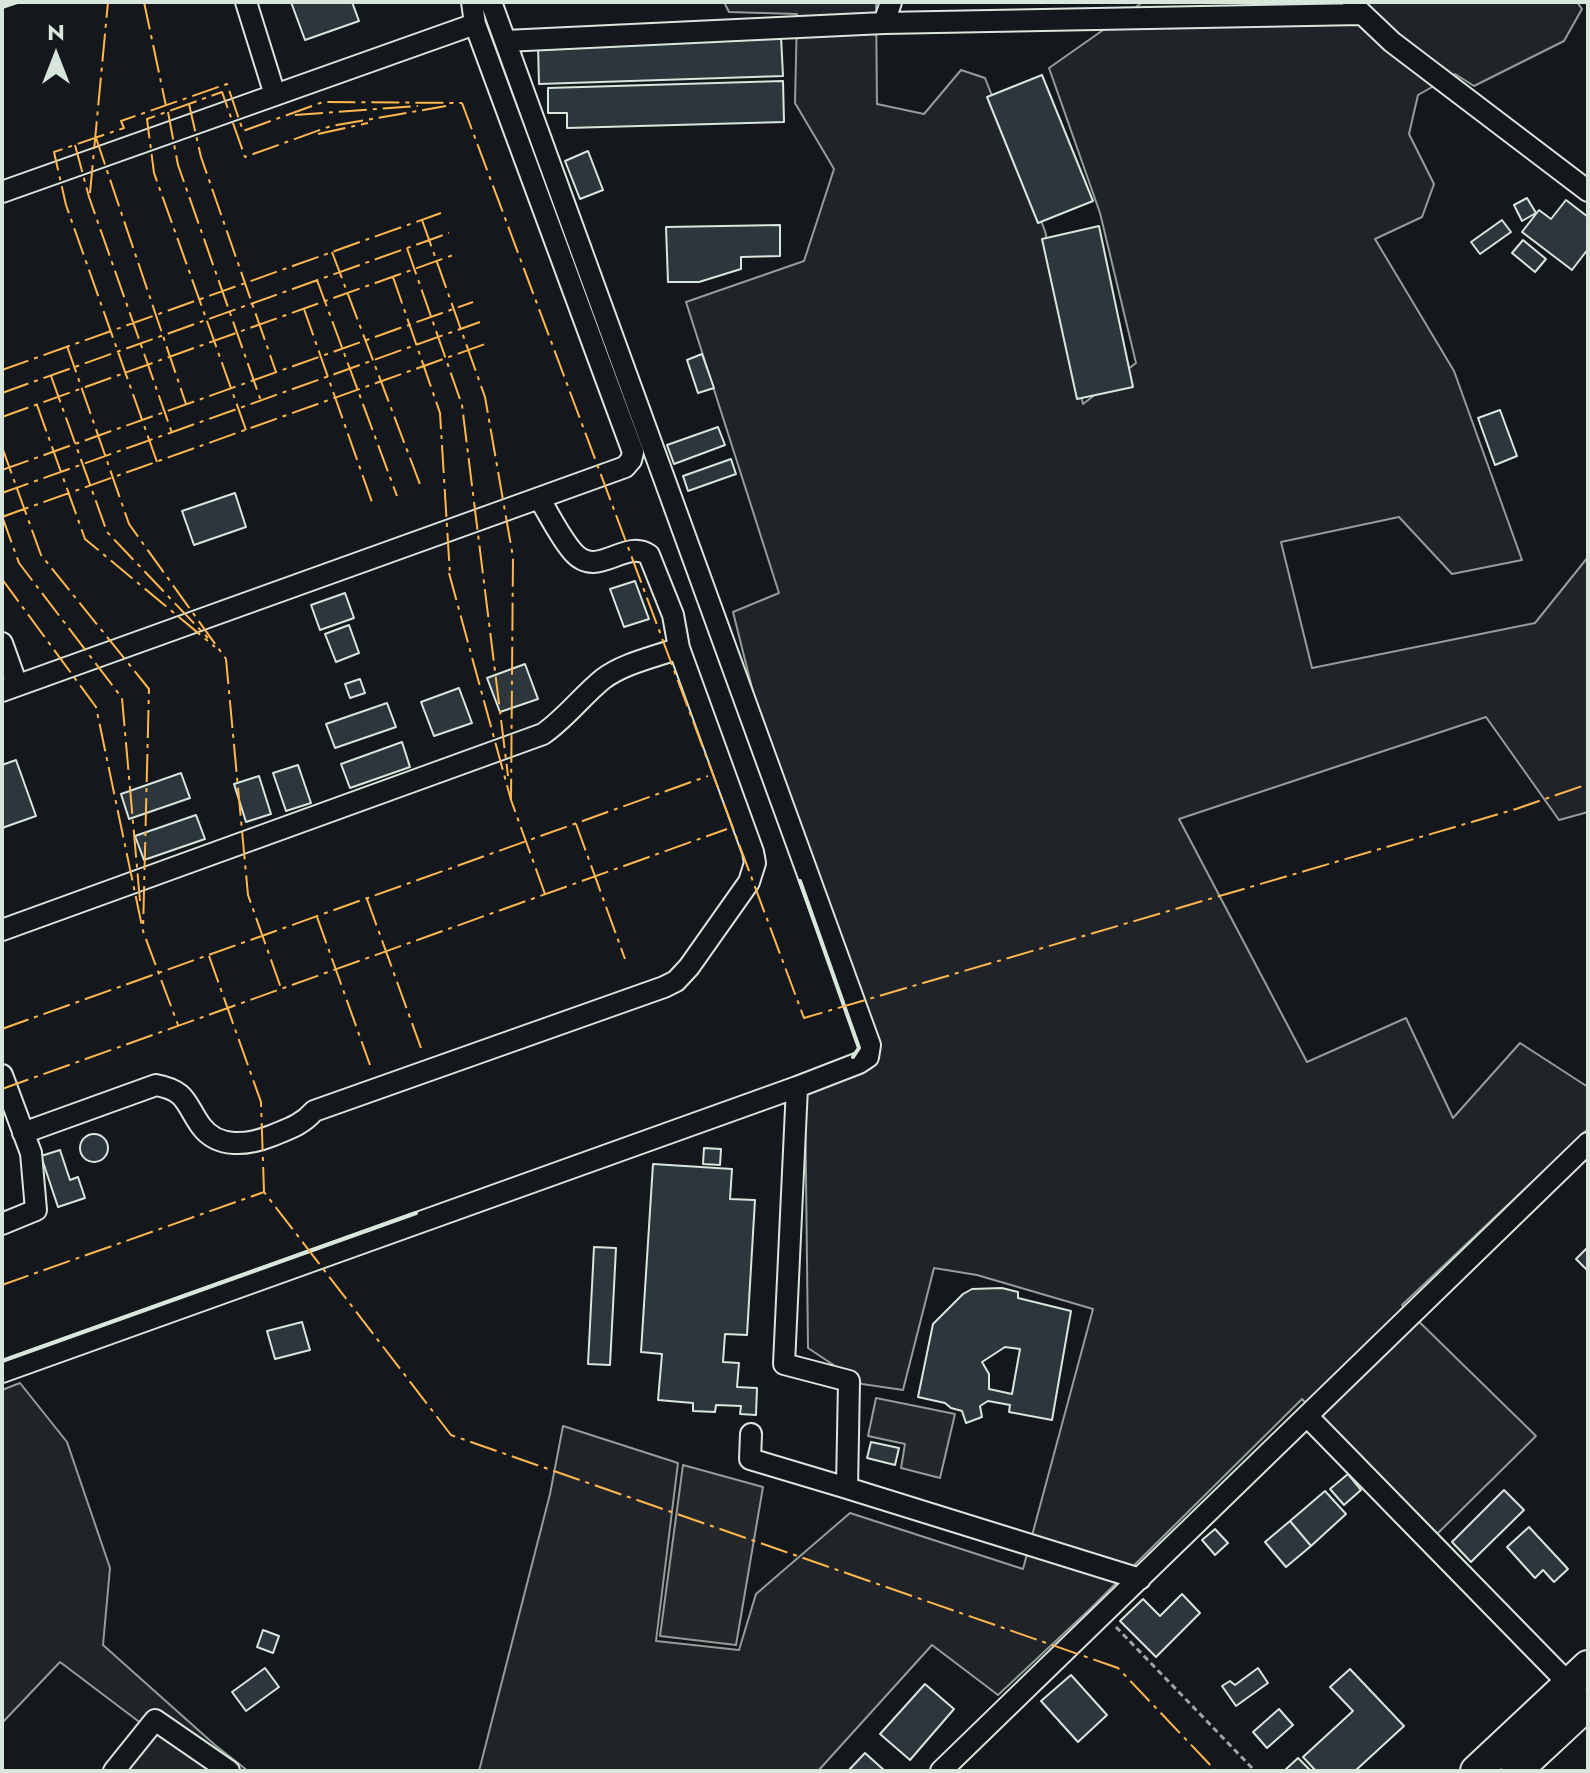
<!DOCTYPE html>
<style>
body{margin:0}
#map{position:relative;width:1590px;height:1773px;overflow:hidden;background:#14181c;font-family:Jost,sans-serif}
canvas{display:block}
.frame{position:absolute;inset:0;border:4px solid #d8e6dc;pointer-events:none}
.north{position:absolute;left:16px;top:16px;width:80px;height:80px;-webkit-text-stroke:6px #14181c;paint-order:stroke;rotate:0deg;font-size:22px;font-weight:700;line-height:32px;text-align:center;color:#d8e6dc}
.north::after{content:'';display:block;margin:auto;width:28px;height:36px;background:#d8e6dc;clip-path:polygon(50% 0,100% 100%,50% 72%,0 100%)}
</style>
<div id="map">
<canvas width="1590" height="1773"></canvas>
<div class="frame"></div>
<div class="north">N</div>
</div>
<script>
const context = document.querySelector('canvas').getContext('2d');
context.lineJoin = 'round';
function fill(path, color) { context.fillStyle = color; context.fill(path, 'evenodd'); }
function strokePath(path, color, width, dash) { context.strokeStyle = color; context.lineWidth = width; context.lineCap = dash ? 'butt' : 'round'; context.setLineDash(dash || []); context.stroke(path); }
const green = new Path2D(`
 M724,2H876L877,104L924,114L961,70L985,78L1045,231L1083,404L1136,363L1100,213L1049,68L1143,2H1577L1582,9L1564,41L1474,86L1455,74L1418,95L1409,134L1434,184L1422,217L1375,239L1454,371L1522,560L1452,574L1399,517L1281,542L1312,668L1535,623L1588,557V812L1559,820L1486,717L1179,819L1307,1062L1406,1018L1453,1118L1520,1043L1588,1087V1129L1402,1305L1536,1436L1435,1536L1302,1399L1090,1609L998,1695L932,1645L818,1771H479L550,1494L563,1426L678,1463L656,1641L739,1650L756,1594L850,1513L1023,1569L1093,1309L977,1275L934,1268L903,1390L862,1384L808,1348L805,1091L878,1059L761,724L733,612L779,593L686,302L804,261L834,169L795,103L797,14L729,12Z
 M20,1383L67,1442L110,1568L103,1645L215,1745L248,1771H112L142,1724L60,1662L2,1723V1390Z`);
const parking = new Path2D(`
 M876,1398L955,1414L940,1478L901,1468L905,1444L868,1436Z
 M683,1465L763,1487L736,1645L660,1636Z`);
const building = new Path2D(`
 M291,2H352L359,21L305,40Z
 M781,36L783,76L539,84L538,45Z
 M1042,75L1093,201L1038,223L987,97Z
 M783,81L784,122L567,128V113H548V88Z
 M588,151L603,190L580,199L565,161Z
 M1527,198L1536,213L1522,221L1514,205Z
 M1566,200L1588,217V249L1572,270L1522,232L1539,210L1551,219Z
 M1502,220L1511,232L1480,254L1471,242Z
 M780,225V256L741,257V269L699,282H668L666,227Z
 M1099,226L1133,387L1077,399L1042,239Z
 M1523,240L1546,259L1535,272L1512,253Z
 M702,354L714,388L698,393L687,360Z
 M1500,410L1517,456L1495,465L1478,418Z
 M718,427L725,445L674,464L667,445Z
 M731,459L736,474L688,491L683,476Z
 M235,493L246,527L194,545L182,511Z
 M635,581L649,619L624,627L610,589Z
 M345,593L354,618L320,630L311,605Z
 M349,625L359,653L336,662L325,634Z
 M525,664L538,699L500,712L487,678Z
 M360,679L365,693L350,698L345,684Z
 M459,688L472,723L434,736L421,702Z
 M387,703L396,727L335,748L326,724Z
 M402,742L410,767L350,788L341,764Z
 M16,760L36,816L2,828V765Z
 M298,765L311,803L286,811L273,773Z
 M181,773L190,798L129,819L121,794Z
 M259,776L271,814L246,822L234,784Z
 M196,815L205,839L144,860L135,836Z
 M80 1148a14 14 0 1 1 28 0a14 14 0 1 1-28 0Z
 M704,1148L721,1149L720,1165L703,1164Z
 M60,1150L70,1180L78,1177L85,1198L58,1207L41,1156Z
 M653,1164L732,1169L730,1199L755,1200L747,1335L725,1334L723,1362L739,1363L737,1387L757,1388L756,1415L740,1414L741,1406L716,1405L715,1412L693,1411V1403L658,1400L662,1354L641,1352Z
 M594,1247L616,1248L610,1365L588,1364Z
 M1588,1247V1271L1576,1259Z
 M1002,1288L1018,1292V1298L1071,1311L1052,1420L1009,1412L1010,1405L988,1401L980,1406L982,1417L966,1423L962,1411L951,1408L945,1403L918,1397L933,1324L963,1294L972,1289ZM1005,1347L1020,1349L1012,1394L989,1389V1374L982,1362Z
 M302,1322L310,1350L275,1359L267,1331Z
 M871,1442L899,1448L895,1465L867,1458Z
 M1348,1474L1361,1490L1344,1505L1330,1489Z
 M1504,1490L1524,1510L1471,1562L1452,1542Z
 M1325,1491L1346,1514L1311,1546L1290,1521Z
 M1290,1521L1311,1546L1286,1567L1265,1542Z
 M1529,1527L1568,1569L1554,1582L1543,1570L1535,1578L1507,1547Z
 M1215,1529L1228,1543L1215,1555L1202,1540Z
 M1182,1594L1200,1613L1156,1657L1120,1621L1143,1599L1160,1616Z
 M263,1630L279,1636L273,1653L257,1647Z
 M265,1668L279,1687L246,1711L232,1692Z
 M1258,1668L1268,1683L1236,1706L1222,1686L1230,1681L1235,1685Z
 M1350,1669L1404,1726L1355,1771H1316L1303,1757L1353,1711L1330,1687Z
 M1071,1675L1107,1715L1078,1742L1041,1701Z
 M925,1684L954,1709L910,1760L880,1734Z
 M1279,1709L1293,1725L1267,1748L1253,1732Z
 M865,1753L885,1771H848Z
 M1298,1758L1310,1770L1284,1771Z`);
const path = new Path2D(`
 M1116,1627L1255,1771`);
const minor = new Path2D(`
 M246,2L275,95
 M1353,5L1392,42L1588,191
 M884,23L1361,14
 M505,41L884,23L891,2
 M2,192L475,24
 M2,643L17,685
 M2,691L539,498L625,467L631,460L633,452L475,24L472,2
 M2,930L543,734C566,718 582,696 603,679C624,663 655,657 679,648
 M2,1075L31,1153L36,1210L2,1224
 M797,1087L784,1364L849,1381L847,1488L1140,1579
 M23,1133L156,1085C188,1091 185,1104 201,1126C218,1149 248,1145 271,1136C288,1129 302,1125 314,1111L664,987L676,981L689,967L749,882L755,863L753,852L679,648L673,615L649,555C625,538 597,580 573,552C560,537 550,516 539,498
 M2,1372L797,1087L859,1063L868,1057L870,1045L491,2
 M1308,1417L1569,1684
 M751,1434L750,1459L847,1488
 M114,1771L155,1720L229,1771
 M941,1771L1588,1143`);
const highway = new Path2D(`
 M1476,1771L1588,1666
 M1516,1771L1588,1704`);
const wall = new Path2D(`
 M2,7L17,2
 M800,881L859,1048L853,1057
 M2,1361L416,1213`);
const power = new Path2D(`
 M144,2L166,106
 M462,103L804,1018L1516,809L1588,784
 M189,104L201,157L276,372
 M168,112L178,165L261,401
 M295,115L418,106
 M318,134L368,123
 M96,138L186,404
 M75,145L89,197L172,433
 M90,193L108,2
 M422,220L485,397L513,557L511,800
 M407,248L462,405L508,776
 M332,252L421,487
 M393,277L440,413L450,575
 M317,280L397,496
 M304,309L373,505
 M67,346L129,524L226,659L248,895L281,988
 M2,370L441,213
 M51,376L107,532L208,638
 M2,393L449,233
 M37,405L85,539L215,647
 M2,417L456,254
 M246,430L154,173L147,119L222,92L245,157L331,126L446,106
 M2,447L41,555L149,689L143,931
 M157,462L66,205L54,152L124,128L121,121L227,84L243,131L323,102L462,103
 M2,470L473,302
 M2,493L480,322
 M2,516L19,563L122,698L140,901
 M2,517L488,343
 M449,573L511,800L545,894
 M2,579L96,707L143,931L178,1025
 M576,824L625,959
 M367,899L421,1048
 M317,917L370,1065
 M209,956L261,1102L264,1192L451,1435L1118,1668L1216,1771
 M2,1029L708,776
 M2,1089L727,829
 M2,1285L264,1192`);
fill(green, '#202428');
strokePath(green, '#939e99', 2);
fill(parking, '#24282b');
strokePath(parking, '#939e99', 2);
fill(building, '#2c363c');
strokePath(building, '#d8e6dc', 2);
strokePath(minor, '#d8e6dc', 24);
strokePath(highway, '#d8e6dc', 34);
strokePath(path, '#9da8a2', 3, [6, 4]);
strokePath(minor, '#14181c', 20);
strokePath(highway, '#14181c', 30);
strokePath(wall, '#d8e6dc', 4);
strokePath(power, '#ffb74d', 2, [28, 6, 4, 6]);
</script>
